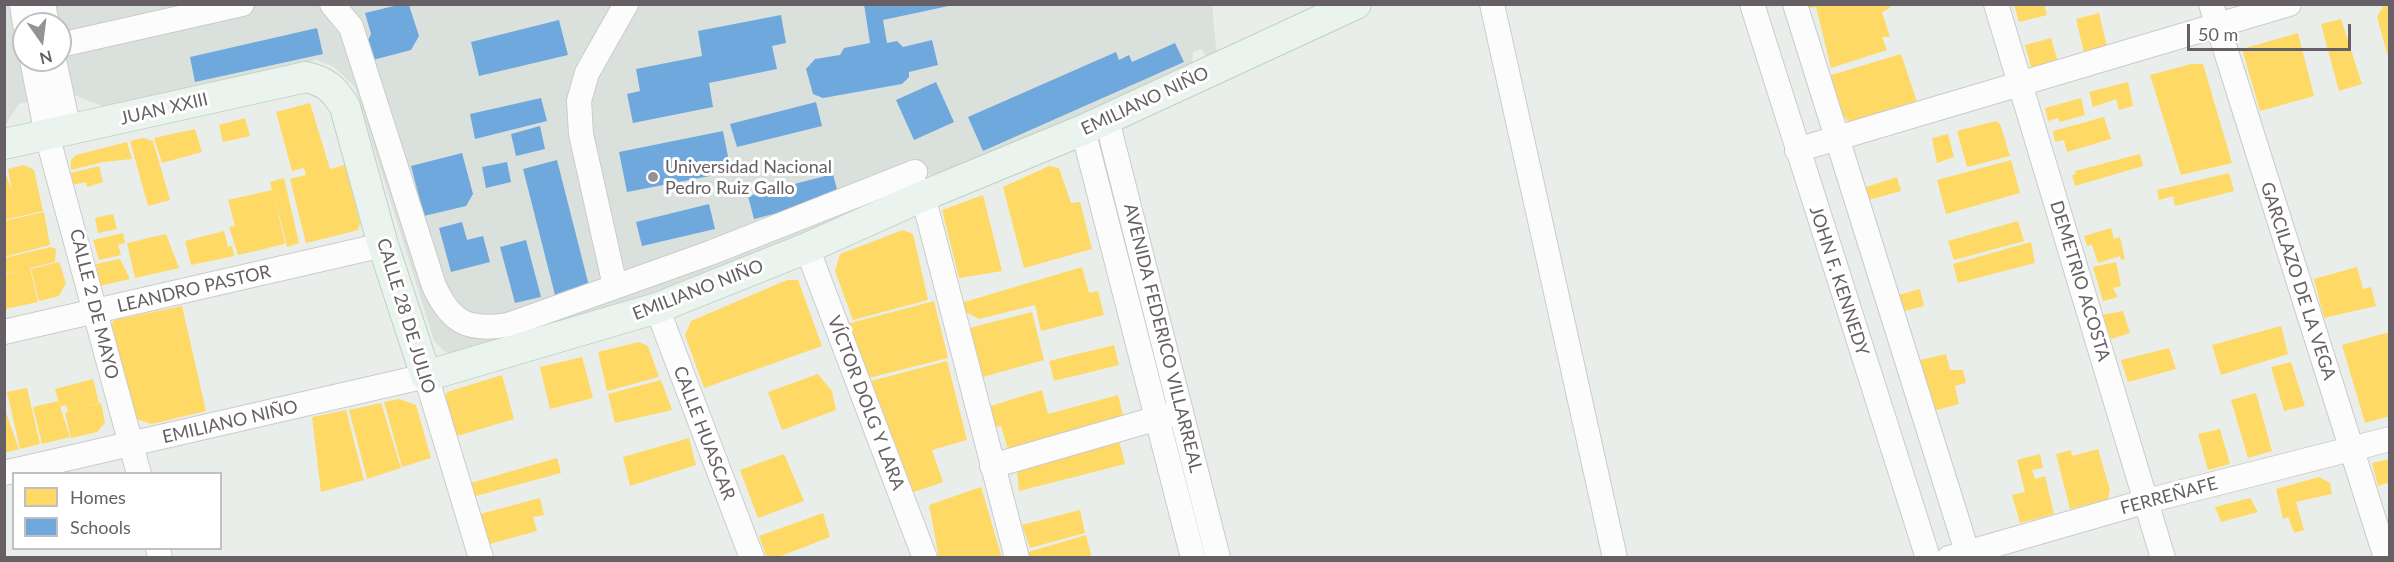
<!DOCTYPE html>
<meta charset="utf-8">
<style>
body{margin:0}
#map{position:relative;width:2394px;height:562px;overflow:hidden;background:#eaeeeb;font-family:Lato,sans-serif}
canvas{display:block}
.frame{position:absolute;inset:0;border:6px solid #675f66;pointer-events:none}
.legend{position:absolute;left:12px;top:472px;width:210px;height:78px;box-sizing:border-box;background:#fff;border:2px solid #c2bfc2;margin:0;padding:8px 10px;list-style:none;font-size:18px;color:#675f66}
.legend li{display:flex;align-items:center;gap:12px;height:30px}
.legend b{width:30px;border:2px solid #c2bfc2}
.north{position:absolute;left:12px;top:12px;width:60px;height:60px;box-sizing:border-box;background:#fff;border:2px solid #c2bfc2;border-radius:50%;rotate:166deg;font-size:16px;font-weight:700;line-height:24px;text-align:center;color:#675f66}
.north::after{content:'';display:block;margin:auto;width:21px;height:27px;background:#959195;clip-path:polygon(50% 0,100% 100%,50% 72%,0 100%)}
.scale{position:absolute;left:2187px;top:24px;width:164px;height:27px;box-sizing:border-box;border:3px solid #675f66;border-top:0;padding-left:8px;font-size:18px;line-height:21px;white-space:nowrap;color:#675f66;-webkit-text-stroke:4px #fff;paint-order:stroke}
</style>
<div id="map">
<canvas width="2394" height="562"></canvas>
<div class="frame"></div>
<ul class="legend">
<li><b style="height:16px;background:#ffd966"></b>Homes</li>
<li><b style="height:16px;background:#6fa8dc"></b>Schools</li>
</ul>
<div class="north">N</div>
<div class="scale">50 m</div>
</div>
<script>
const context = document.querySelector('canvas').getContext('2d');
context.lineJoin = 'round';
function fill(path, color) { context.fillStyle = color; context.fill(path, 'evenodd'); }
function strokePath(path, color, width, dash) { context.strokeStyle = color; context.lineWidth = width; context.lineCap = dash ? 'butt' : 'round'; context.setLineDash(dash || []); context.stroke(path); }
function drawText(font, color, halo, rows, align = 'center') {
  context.font = font + ' Lato,sans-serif'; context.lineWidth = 6; context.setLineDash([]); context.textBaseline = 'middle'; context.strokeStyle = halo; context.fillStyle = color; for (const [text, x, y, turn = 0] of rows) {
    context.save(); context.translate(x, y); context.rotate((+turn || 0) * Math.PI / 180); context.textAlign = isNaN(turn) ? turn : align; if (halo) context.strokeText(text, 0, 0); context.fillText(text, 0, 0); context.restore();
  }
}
const education = new Path2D(`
 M1212,4L1217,57L1208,61L1202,49L1193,52L1192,68L937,181L930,174L902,187L905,193L657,309L453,354L445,352L434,341L355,87L333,66L316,60L104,107L69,93L19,104L5,125L4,5ZM24,24H60V60H24Z`);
const homes = new Path2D(`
 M1801,4H1889L1890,8L1882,12L1890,37H1882L1887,50L1831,68L1816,7L1802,9Z
 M2014,4H2044L2047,15L2019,22Z
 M2390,5V60H2389L2377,17L2383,6Z
 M2099,13L2108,51L2085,57L2076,19Z
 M2341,19L2362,84L2339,91L2321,24Z
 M2298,33L2314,96L2260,111L2242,49Z
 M2051,38L2059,65L2038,70L2031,67L2025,45Z
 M1901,54L1919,108L1853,127L1837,108L1828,76Z
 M2191,64H2203L2232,163L2181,175L2150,75Z
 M2128,82L2133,106L2119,110L2116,99L2093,107L2089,92Z
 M2081,98L2085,115L2060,122L2058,118L2048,121L2045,108Z
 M310,103L330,169L345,165L360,223L358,230L306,243L290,179L306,175L304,168L292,171L276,112Z
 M2104,117L2111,139L2067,152L2064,140L2055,142L2053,131Z
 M245,118L250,136L223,142L219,125Z
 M1996,121L2000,124L2010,156L1967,167L1957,131Z
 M195,129L202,152L162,163L154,138Z
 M1948,134L1954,157L1937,163L1932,138Z
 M143,138L153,141L170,200L148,206L130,141Z
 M127,142L132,159L103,162L71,170V160L76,155Z
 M2140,154L2143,166L2075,186L2072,175L2076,174L2075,171Z
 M2011,160L2020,193L1946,214L1937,180Z
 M24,165L34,170L43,211L4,220V169L12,191L8,169Z
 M99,166L103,182L87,187L86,182L73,185L71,173Z
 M1049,166L1059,168L1071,203L1080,202L1092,249L1024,268L1003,187Z
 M2229,173L2234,191L2175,206L2173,196L2159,200L2157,190Z
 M1897,177L1901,191L1865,201L1863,188Z
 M284,178L299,243L287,247L274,194L285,244L238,255L229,227L235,226L228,200L272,190L270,182Z
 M983,195L1002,271L959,278L942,210Z
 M44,212L50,245L4,257V221Z
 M113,214L117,229L98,233L95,218Z
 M2018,221L2024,241L1954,260L1948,241Z
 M2111,228L2114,239L2120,237L2125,259L2121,260L2120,256L2098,263L2092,245L2087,246L2084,236Z
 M903,230L913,234L928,300L853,320L835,271L840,254Z
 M224,231L228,247L232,246L234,256L191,265L185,241Z
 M123,233L125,243L118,245L121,255L99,260L93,240Z
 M166,234L179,268L135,278L127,243Z
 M2031,242L2035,263L1958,283L1953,264Z
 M51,247L56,249L55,262L30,268L38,302L5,309L4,275L19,271L4,274V258Z
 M120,259L130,279L100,286L96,264Z
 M59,262L66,283L59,296L39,301L31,269Z
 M2116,262L2121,286L2113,288L2118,297L2103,301L2093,267Z
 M1082,267L1089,293L1098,291L1104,315L1041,331L1035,305L979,319L964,311L961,303Z
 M2357,267L2363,289L2371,287L2376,306L2324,318L2314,279Z
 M787,280H798L822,346L704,388L685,335L691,321Z
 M1920,289L1924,306L1896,313L1891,297Z
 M934,301L948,358L865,379L857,346L851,348L843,325Z
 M182,306L206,411L152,424L133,418L108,331L114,320Z
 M2123,311L2130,333L2111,339L2102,315Z
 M1032,312L1044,360L979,378L969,328Z
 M2281,326L2288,354L2221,375L2212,345Z
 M2390,332V416L2365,423L2342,345Z
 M639,342L648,346L659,377L607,391L598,352Z
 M1114,345L1119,365L1054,381L1049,361Z
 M2169,348L2176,369L2128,382L2121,360Z
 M1946,354L1950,370H1963L1966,383L1955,386L1959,404L1926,413L1912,362Z
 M582,357L593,398L550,409L540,367Z
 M947,361L967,440L932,450L943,482L911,493L871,381Z
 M2291,362L2305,406L2284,411L2271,367Z
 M818,374L832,391L836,410L782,430L768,392Z
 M502,375L514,419L454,437L443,401L447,392Z
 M93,379L99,403L78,409L101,403L105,423L97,432L71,438L65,413L68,412L66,405L60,407L55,389Z
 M661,380L672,410L615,423L608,394Z
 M27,388L40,444L20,449L7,392Z
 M1042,390L1048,414L1118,395L1124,419L1009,453L1001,426L988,428L981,409Z
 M2256,393L2272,451L2248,458L2231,400Z
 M399,399L416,405L431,458L402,467L384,402Z
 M58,401L70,437L42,444L33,407Z
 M381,403L401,468L367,479L349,410Z
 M4,407L19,449L4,453Z
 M346,410L364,480L321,492L312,417Z
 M2220,429L2230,464L2208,470L2198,434Z
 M1118,437L1125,464L1019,491L1017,471Z
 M689,438L696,465L630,486L623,457Z
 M2098,449L2110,490L2108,500L2070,509L2056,454L2071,450L2072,456Z
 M784,454L804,501L758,518L740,470Z
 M2040,454L2043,468L2032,470L2035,479L2045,476L2054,514L2020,523L2012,495L2025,492L2017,460Z
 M557,458L561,473L472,497L467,484Z
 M2390,459V482L2378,486L2372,463Z
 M2319,477L2330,483L2332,494L2296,502L2304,530L2294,533L2288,517L2283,519L2276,489Z
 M981,487L1002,558H939L929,505Z
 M540,498L544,515L533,517L537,531L482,546L480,514Z
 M2250,498L2258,512L2221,522L2215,507Z
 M1080,510L1085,533L1030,548L1022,525Z
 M823,513L830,537L776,558H767L759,536Z
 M1086,535L1092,558H1030L1028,552Z`);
const schools = new Path2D(`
 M864,4H958L883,20L887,43L897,41L903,47L932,40L938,65L909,72V77L902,84L823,98L813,94L806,69L815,59L840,55L844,48L870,43Z
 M398,5H409L419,36L411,50L369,61L366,44L371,34L365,13Z
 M781,15L786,43L772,46L777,69L709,83L713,107L633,123L627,94L640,91L636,69L702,56L698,31Z
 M559,20L568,55L479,76L471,42Z
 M317,28L323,54L195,82L190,57Z
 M1175,43L1184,62L983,151L968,117L1116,52L1119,60L1129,55L1132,62Z
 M936,82L954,122L914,140L896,100Z
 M541,98L547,121L475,139L470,114Z
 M816,102L822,126L737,147L730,124Z
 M540,126L545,149L516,156L511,134Z
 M723,131L731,172L627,192L619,152Z
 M462,153L473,194L466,206L424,216L411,166Z
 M557,160L589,286L555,295L523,169Z
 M507,162L511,182L486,188L482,167Z
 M833,174L839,197L754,219L748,196Z
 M709,204L715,229L642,246L636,222Z
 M462,222L467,240L483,236L490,262L451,272L439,228Z
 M526,240L541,297L515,303L500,247Z`);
const minor = new Path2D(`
 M22,4L25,24
 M43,4L47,24
 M332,4L351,27L434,286C451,323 468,331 508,325L710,253L915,172
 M1492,4L1615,558
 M1752,4L1928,558
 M1795,4L1969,558
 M1996,4L2163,558
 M2211,4L2386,558
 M60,45L242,4
 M32,60L47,135L139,474
 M54,60L69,130
 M1107,120L1218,558
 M1083,130L1193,558
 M1797,150L2289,4
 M923,196L1017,558
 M807,248L925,558
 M615,286L581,134L579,101L587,73L626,4
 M657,308L752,558
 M4,332L383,245
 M992,466L1172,414
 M4,473L426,376L481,558
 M158,548L160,558
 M1949,558L2147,501L2390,439`);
const major = new Path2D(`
 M4,144L306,77C327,82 334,89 345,107L383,245L426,376L657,308L807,248L923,196L1083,130L1356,4`);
const markers = [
 [653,177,6,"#959195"]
];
const streetNames = [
 ["EMILIANO NIÑO",1145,101,-25],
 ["JUAN XXIII",164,109,-13],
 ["JOHN F. KENNEDY",1839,281,72],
 ["DEMETRIO ACOSTA",2080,281,73],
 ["GARCILAZO DE LA VEGA",2298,281,72],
 ["LEANDRO PASTOR",194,289,-13],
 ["EMILIANO NIÑO",698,290,-21],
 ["CALLE 2 DE MAYO",94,304,76],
 ["CALLE 28 DE JULIO",406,316,73],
 ["AVENIDA FEDERICO VILLARREAL",1163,338,76],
 ["VÍCTOR DOLG Y LARA",866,403,69],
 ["EMILIANO NIÑO",230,422,-13],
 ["CALLE HUASCAR",704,433,69],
 ["FERREÑAFE",2169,496,-15]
];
const poiNames = [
 ["Universidad Nacional",665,167],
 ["Pedro Ruiz Gallo",665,188]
];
fill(education, '#dae1dc');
fill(homes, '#ffd966');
fill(schools, '#6fa8dc');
strokePath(minor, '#cacbca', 26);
strokePath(major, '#bad4c0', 32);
strokePath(minor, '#fcfcfc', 24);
strokePath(major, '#eaf3ed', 30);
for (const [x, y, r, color] of markers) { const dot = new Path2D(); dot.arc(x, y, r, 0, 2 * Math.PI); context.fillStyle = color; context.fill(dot); strokePath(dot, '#fff', 2); }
drawText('18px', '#675f66', '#fff', streetNames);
drawText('18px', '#675f66', '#fff', poiNames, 'left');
</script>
